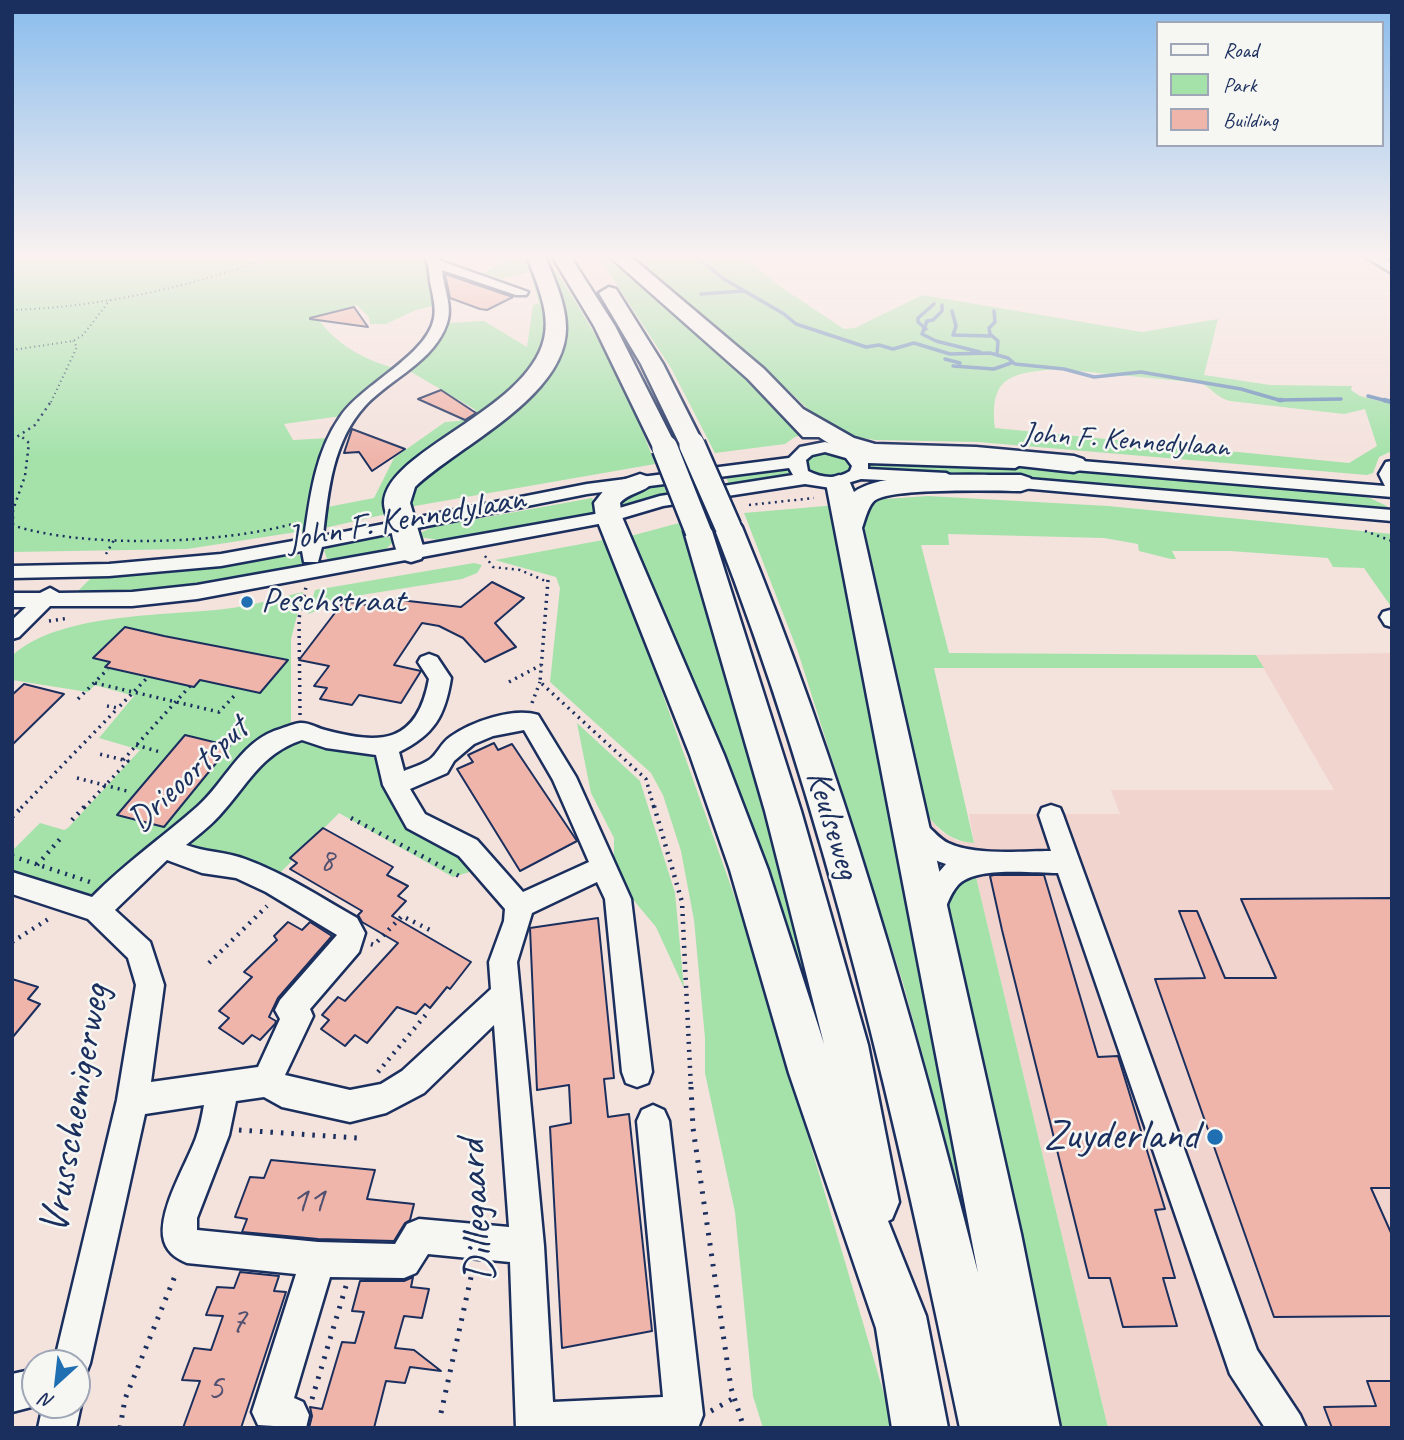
<!DOCTYPE html>
<style>
body{margin:0}
#map{position:relative;width:1404px;height:1440px;overflow:hidden;background:#f4e2dd;font-family:Caveat,sans-serif}
canvas{display:block}
.frame{position:absolute;inset:0;border:14px solid #1b2f5e;pointer-events:none}
.legend{position:absolute;left:1156px;top:21px;width:228px;height:126px;box-sizing:border-box;background:#f6f6f2;border:2px solid #9ea6b7;margin:0;padding:9px 12px;list-style:none;font-size:21px;color:#1b2f5e}
.legend li{display:flex;align-items:center;gap:14px;height:35px}
.legend b{width:35px;border:2px solid #9ea6b7}
.north{position:absolute;left:21px;top:1349px;width:70px;height:70px;box-sizing:border-box;background:#f6f6f2;border:2px solid #9ea6b7;border-radius:50%;rotate:207deg;font-size:19px;font-weight:700;line-height:28px;text-align:center;color:#1b2f5e}
.north::after{content:'';display:block;margin:auto;width:24px;height:32px;background:#1f6fb2;clip-path:polygon(50% 0,100% 100%,50% 72%,0 100%)}
</style>
<div id="map">
<canvas width="1404" height="1440"></canvas>
<div class="frame"></div>
<ul class="legend">
<li><b style="height:9px;background:#f6f6f2"></b>Road</li>
<li><b style="height:19px;background:#a4e2aa"></b>Park</li>
<li><b style="height:19px;background:#efb5ab"></b>Building</li>
</ul>
<div class="north">N</div>
</div>
<script>
const context = document.querySelector('canvas').getContext('2d');
context.lineJoin = 'round';
function fill(path, color) { context.fillStyle = color; context.fill(path, 'evenodd'); }
function strokePath(path, color, width, dash) { context.strokeStyle = color; context.lineWidth = width; context.lineCap = dash ? 'butt' : 'round'; context.setLineDash(dash || []); context.stroke(path); }
function drawText(font, color, halo, rows, align = 'center') {
  context.font = font + ' Caveat,sans-serif'; context.lineWidth = 5; context.setLineDash([]); context.textBaseline = 'middle'; context.strokeStyle = halo; context.fillStyle = color; for (const [text, x, y, turn = 0] of rows) {
    context.save(); context.translate(x, y); context.rotate((+turn || 0) * Math.PI / 180); context.textAlign = isNaN(turn) ? turn : align; if (halo) context.strokeText(text, 0, 0); context.fillText(text, 0, 0); context.restore();
  }
}
const built = new Path2D(`
 M1392,653V1428H1108L975,873L946,901L927,815L941,832L957,841L974,842L969,814H1120L1111,790H1334L1256,655Z`);
const green = new Path2D(`
 M12,256H427L442,304L416,310L386,324H370L369,317L357,305L316,316C337,346 363,359 397,369L341,416L284,424L293,440L329,438L320,458L309,504L312,510L374,498L394,458L445,422L459,421L476,410L406,369L438,338L447,323L484,321L527,347L533,305L539,303L530,272L501,279L482,273L506,261L504,256H530L546,303L548,336L525,380L412,471L391,513L329,527L187,549L12,552Z
 M540,256H546C590,322 629,390 655,464L409,507L413,487L556,352Z
 M598,256H615L698,326L806,434L795,437L785,444L715,453L671,368Z
 M630,256H743L781,287L844,329L855,328L922,295L1142,332L1218,319L1204,375L1270,385L1352,386L1351,390L1360,396L1392,404V451L1379,457L1373,473L1367,475L978,442L875,440L833,433L789,391ZM1058,369L1201,383C1213,389 1217,398 1230,401L1344,414L1365,409L1377,446L1349,463L995,428C989,375 1013,373 1058,369Z
 M820,452L845,456L853,466L850,473L827,479L810,473L805,463L810,456Z
 M865,462L1018,466L1345,494L1370,498L1387,506V510H1380L1137,487L867,471Z
 M791,467L798,477L730,486L725,475Z
 M663,484L668,497L617,511L612,507L637,487Z
 M928,496L1108,506L1392,534V608L1364,568L1333,567L1328,558L1230,551H1172L1176,559H1171L1139,551L1138,544L1104,538L948,534L949,545H921L949,653L1256,655L1264,668H934L974,843C952,841 941,832 927,815L865,530V507L871,500Z
 M592,498L599,514L438,540L420,537V533L433,527Z
 M837,505L1011,1381L903,983L798,652L744,513Z
 M679,523L728,666L839,1086L772,875L627,537Z
 M385,536L392,538L393,542L384,551L334,560L327,559L324,550L329,548Z
 M603,540L613,554L751,943L894,1428H763L753,1396L735,1212L705,1073V1038L694,920L681,851L663,795L651,773L550,682L560,588L556,577L495,560Z
 M294,554L306,557V561C296,568 281,569 269,571C206,585 141,592 76,593L95,574C159,579 231,566 294,554Z
 M474,563L482,565L477,573L462,579L355,596L308,614L315,590Z
 M303,592L291,639V729L175,842L97,901L12,877V851L40,823L64,830L68,828L140,750L99,738L134,696L95,685L88,692L12,680V656C57,613 164,616 224,609C251,606 277,598 303,592Z
 M577,723L640,781L675,893L684,988L656,927L620,884L614,862V838L591,793Z
 M294,743H309L380,759L447,848L473,871L453,877L339,813L278,875L190,847C214,813 254,756 294,743Z
 M975,873L1108,1428H1054L946,901L947,891Z`);
const streamFar1 = new Path2D(`
 M695,256L724,279L784,314L796,324L866,347L879,345L893,349L914,343L950,354L990,353L1008,358L1015,364L1064,369L1094,377L1141,372L1241,389L1279,400L1341,399
 M701,294L744,291
 M942,305V311L933,320L927,321L922,334L936,341L980,352
 M952,311L956,326L953,335L991,336
 M994,311L995,322L989,328L990,334L998,341L997,355
 M926,329L918,322V318L934,304
 M945,359L960,363
 M953,366L994,369L1011,363
 M1368,396L1391,402`);
const stream = new Path2D(`
 M1279,400H1282
 M1384,400L1392,402`);
const building = new Path2D(`
 M445,274L507,295L513,297L487,310L480,309L450,298Z
 M354,307L368,327L310,319V318Z
 M441,390L476,413L465,420L418,399Z
 M352,429L405,449L372,471L359,452L344,453Z
 M492,582L524,598L495,623L516,647L485,662L463,638L439,626L422,623L394,665L421,671L401,703L359,695L352,705L320,699L327,688L314,686L329,666L299,660L344,601L384,608L391,599L461,607Z
 M125,627L164,636L288,660L260,693L200,680L194,687L105,667L110,662L93,658Z
 M24,684L64,694L12,745V695Z
 M185,735L230,746L164,827L117,815Z
 M494,743L498,750L512,744L577,841L520,871L457,769L473,762L468,755Z
 M323,828L393,867L387,875L408,886L398,896L406,901L392,916L471,962L450,989L447,987L430,1008L425,1004L416,1014L397,1007L367,1043L355,1035L345,1046L321,1029L329,1020L322,1015L338,997L345,1001L398,943L362,922L358,915L362,911L290,869L297,863L290,858Z
 M994,875H1044L1098,1057L1118,1056L1165,1209L1155,1210L1175,1278H1163L1177,1326L1123,1327L1110,1278H1089L1002,930L990,876Z
 M1392,898V1188H1371L1392,1235V1316L1274,1317L1155,979L1205,978L1179,911H1197L1225,978H1276L1241,899Z
 M598,918L614,1078L604,1079L608,1117L629,1114L652,1331L562,1348L550,1127L571,1123L569,1085L537,1090L530,928Z
 M288,922L302,930L310,922L332,936L278,998L269,1017L276,1021L275,1024L260,1040L252,1035L243,1044L219,1028L229,1018L219,1011L252,977L244,972L277,940L274,936Z
 M12,979L38,987L28,999L40,1004L12,1038Z
 M271,1160L375,1170L367,1199L414,1204L410,1220L405,1223L394,1241L318,1239L242,1232L247,1219L235,1217L250,1177L264,1178Z
 M240,1272L279,1276L274,1291L286,1292L241,1428H183L200,1381L182,1380L194,1348L211,1350L223,1316L206,1315L217,1287L234,1288Z
 M413,1277L411,1287L429,1289L422,1318L404,1316L395,1348L414,1350L441,1371L410,1367L405,1383L386,1381L374,1428H309L312,1416L310,1407L322,1409L342,1342L355,1343L364,1312L352,1311L360,1281H404Z
 M1367,1381H1392V1428H1332L1324,1407L1376,1406Z`);
const pathFar4 = new Path2D(`
 M12,310C102,307 190,287 275,256
 M12,350L73,341L83,335L110,300
 M51,402L77,347L73,341`);
const pathFar3 = new Path2D(`
 M12,440L35,425L52,400
 M749,505L814,498
 M12,525C84,549 223,544 296,523
 M13,525V510L25,476L29,443L22,437
 M1365,531L1392,541
 M106,554L114,540
 M485,556L493,567L520,570L548,582`);
const pathFar2 = new Path2D(`
 M548,580L540,682L646,779L654,808
 M49,621L69,618
 M509,682L541,665
 M95,683L219,712L235,695
 M78,699L108,669
 M532,703L540,682
 M107,706L118,708L148,677
 M300,715L299,618L306,587
 M136,745L160,752
 M123,760L190,686
 M77,778L127,791
 M21,808L118,708
 M84,808L128,761L99,754`);
const pathFar1 = new Path2D(`
 M654,806L682,902L691,1089
 M12,817L23,806
 M351,818L463,878
 M72,820L85,806
 M12,856L93,883
 M37,865L61,838
 M12,942L50,918
 M371,944L374,945L402,916L430,930
 M209,963L267,906
 M378,1072L429,1011`);
const path = new Path2D(`
 M691,1087L693,1128L731,1388L744,1428
 M239,1130L357,1138
 M312,1399L346,1286
 M711,1411L734,1398
 M441,1413L473,1268
 M120,1428L125,1399L177,1271`);
const minor = new Path2D(`
 M424,256H437L441,261L528,292L526,295H516L442,270C443,287 453,306 447,323C435,361 391,378 365,406C333,441 328,490 323,536L587,484L789,458L800,447L825,442L860,453L1015,458L1024,463L1015,468L868,463V469L946,473L955,478L946,483L861,479L831,488L805,484L663,506L609,522L197,599L132,606H50L19,637L12,639V620L26,607H12V593H40L50,588L59,593L132,592L197,585L606,512L660,496L793,475L789,468L587,494L322,547L318,562H304L302,551L221,566L109,576L12,578V566L109,564L221,554L304,539C310,497 315,453 340,417C362,384 427,356 434,318C436,307 433,297 431,286C428,275 431,266 424,256ZM825,452L846,458L852,466L850,471C836,480 822,478 808,471L806,460L812,455Z
 M1364,256H1380L1392,263V273Z
 M1057,459L1385,486L1379,474L1386,462L1392,461V497L1051,468L1048,464Z
 M1005,477L1392,510V521L999,486L996,482L999,478Z
 M1390,610L1392,611V627L1385,625L1380,617L1383,612Z
 M429,654L437,657L451,678C445,716 434,735 399,752L404,771C411,768 421,765 429,760C437,755 441,743 450,737C471,722 513,707 538,715L576,777L631,899L652,1072L648,1083L637,1087L626,1083L622,1072L605,899L597,882L532,913L517,962L544,1246L553,1402L663,1397L637,1121L642,1110L653,1105L664,1110L669,1121L703,1415L698,1428H516L510,1262L428,1254L416,1273L404,1278L330,1277L294,1398L303,1402L309,1415L306,1428L258,1425L252,1412L296,1274L187,1263C175,1258 165,1251 163,1236C160,1207 186,1165 196,1138C200,1127 202,1116 204,1105L145,1114L90,1363L85,1376L77,1379V1363H54L117,1100L136,985L128,958L88,919L12,894V872L92,897C125,863 163,837 198,806C224,783 240,744 274,731C282,729 291,724 300,723C308,722 317,728 325,730C381,745 417,744 429,679L418,662L421,657ZM524,730L553,780L589,862L523,892L477,840L425,814L410,789L447,773L454,761L474,744L493,736ZM302,740L326,748L376,755L383,785L407,828L459,856L505,909L504,921L489,962L491,989L402,1071L381,1084L350,1090L285,1075L313,1016L310,1009L359,952L365,933L357,918C320,897 284,873 245,859C226,852 205,852 186,845C197,836 209,827 219,816C247,786 260,754 302,740ZM167,860L202,873L236,878L266,892L337,935L280,1000L275,1010L280,1019L258,1067L151,1082L164,985L150,942L115,910ZM494,1025L509,1227L419,1219L407,1224L395,1244L318,1242L197,1230V1218L229,1135L236,1101L264,1097L282,1107L350,1122L386,1113L424,1093Z
 M1051,805L1060,808L1063,815L1257,1350L1300,1415L1306,1428H1265L1230,1374L1058,873C1033,873 976,866 958,885C949,895 946,908 941,919L931,923L921,919L918,911L932,880L946,864C926,858 910,846 900,827L904,820C924,813 932,835 948,843C975,856 1022,851 1051,851L1039,815L1042,808Z
 M35,1369V1405H39L12,1412V1374Z
 M77,1396L81,1405L76,1428H38L43,1405H77Z`);
const highway = new Path2D(`
 M527,256H545C554,279 566,303 566,328C566,397 459,445 415,487L410,503L425,553L421,559L411,562L401,559C395,550 393,539 391,529C389,521 384,511 384,503C385,451 527,411 544,339C551,312 536,282 527,256Z
 M552,256H570L615,326L677,448L674,453L665,455L656,453L653,448L594,326Z
 M609,256H630L764,369L803,409L854,438L875,444L976,447L1074,456L1083,459L1087,464L1083,469L1074,472L976,461L874,458L836,448L819,437H803L748,379Z
 M609,287L616,289L663,364L704,445L701,450L692,452L683,450L680,445L641,364L599,293Z
 M640,474L649,477L653,482C645,493 629,492 620,503L622,517L724,755L768,870L824,1044L765,811L684,531L688,525L698,523L708,525L712,531L801,811L868,1045L899,1202L892,1219L888,1221L926,1316L948,1428H892L876,1328L789,1073L730,870L690,755L596,517L594,503L608,485Z
 M839,475L848,478L854,492C885,469 981,476 1021,475L1030,478L1034,483L1030,488L1021,491C996,491 886,487 873,502C867,509 865,520 862,528L1021,1234L1060,1428H960C897,1124 827,817 714,527L718,521L728,519L738,521L742,527C842,768 914,1021 978,1273L826,483L830,478Z`);
const highwayBridge = new Path2D(`
 M692,445L728,527
 M665,448L698,531`);
const markers = [
 [247,602,7,"#1f6fb2"],
 [1215,1137,9,"#1f6fb2"]
];
const farStreetnames = [
 ["John F. Kennedylaan",1126,441,4]
];
const numberNames = [
 ["8",327,862]
];
const streetNames = [
 ["John F. Kennedylaan",406,520,-10],
 ["Drieoortsput",189,775,-43],
 ["Keulseweg",832,825,73]
];
const poiNames = [
 ["Peschstraat",261,602]
];
const nearNumbernames = [
 ["11",308,1201],
 ["7",238,1322],
 ["5",215,1389]
];
const nearStreetnames = [
 ["Vrusschemigerweg",76,1109,-80],
 ["Dillegaard",477,1211,-94]
];
const nearPoinames = [
 ["Zuyderland",1199,1137]
];
fill(built, '#f2d4ce');
fill(green, '#a4e2aa');
strokePath(streamFar1, '#678bb9', 3.5);
strokePath(stream, '#678bb9', 4.5);
fill(building, '#efb5ab');
strokePath(building, '#1b2f5e', 2);
strokePath(minor, '#1b2f5e', 5);
strokePath(highway, '#1b2f5e', 5);
strokePath(pathFar4, '#1b2f5e', 2, [1, 3.5]);
strokePath(pathFar3, '#1b2f5e', 2.5, [2, 4.5]);
strokePath(pathFar2, '#1b2f5e', 3.5, [2, 5]);
strokePath(pathFar1, '#1b2f5e', 4.5, [2, 6]);
strokePath(path, '#1b2f5e', 5, [2.5, 8]);
fill(minor, '#f6f6f2');
fill(highway, '#f6f6f2');
strokePath(highwayBridge, '#1b2f5e', 30, []);
strokePath(highwayBridge, '#f6f6f2', 25);
const sky = context.createLinearGradient(0, 0, 0, 458);
sky.addColorStop(0, '#89bced');
sky.addColorStop(0.56, '#faf2f0');
sky.addColorStop(1, '#faf2f000');
context.fillStyle = sky;
context.fillRect(0, 0, 1404, 458);
for (const [x, y, r, color] of markers) { const dot = new Path2D(); dot.arc(x, y, r, 0, 2 * Math.PI); context.fillStyle = color; context.fill(dot); strokePath(dot, '#f6f6f2', 2.5); }
drawText('30px', '#1b2f5e', '#f6f6f2', farStreetnames);
drawText('32px', '#505071', null, numberNames);
drawText('35px', '#1b2f5e', '#f6f6f2', streetNames);
drawText('35px', '#1b2f5e', '#f6f6f2', poiNames, 'left');
drawText('38px', '#505071', null, nearNumbernames);
drawText('42px', '#1b2f5e', '#f6f6f2', nearStreetnames);
drawText('42px', '#1b2f5e', '#f6f6f2', nearPoinames, 'right');
</script>
